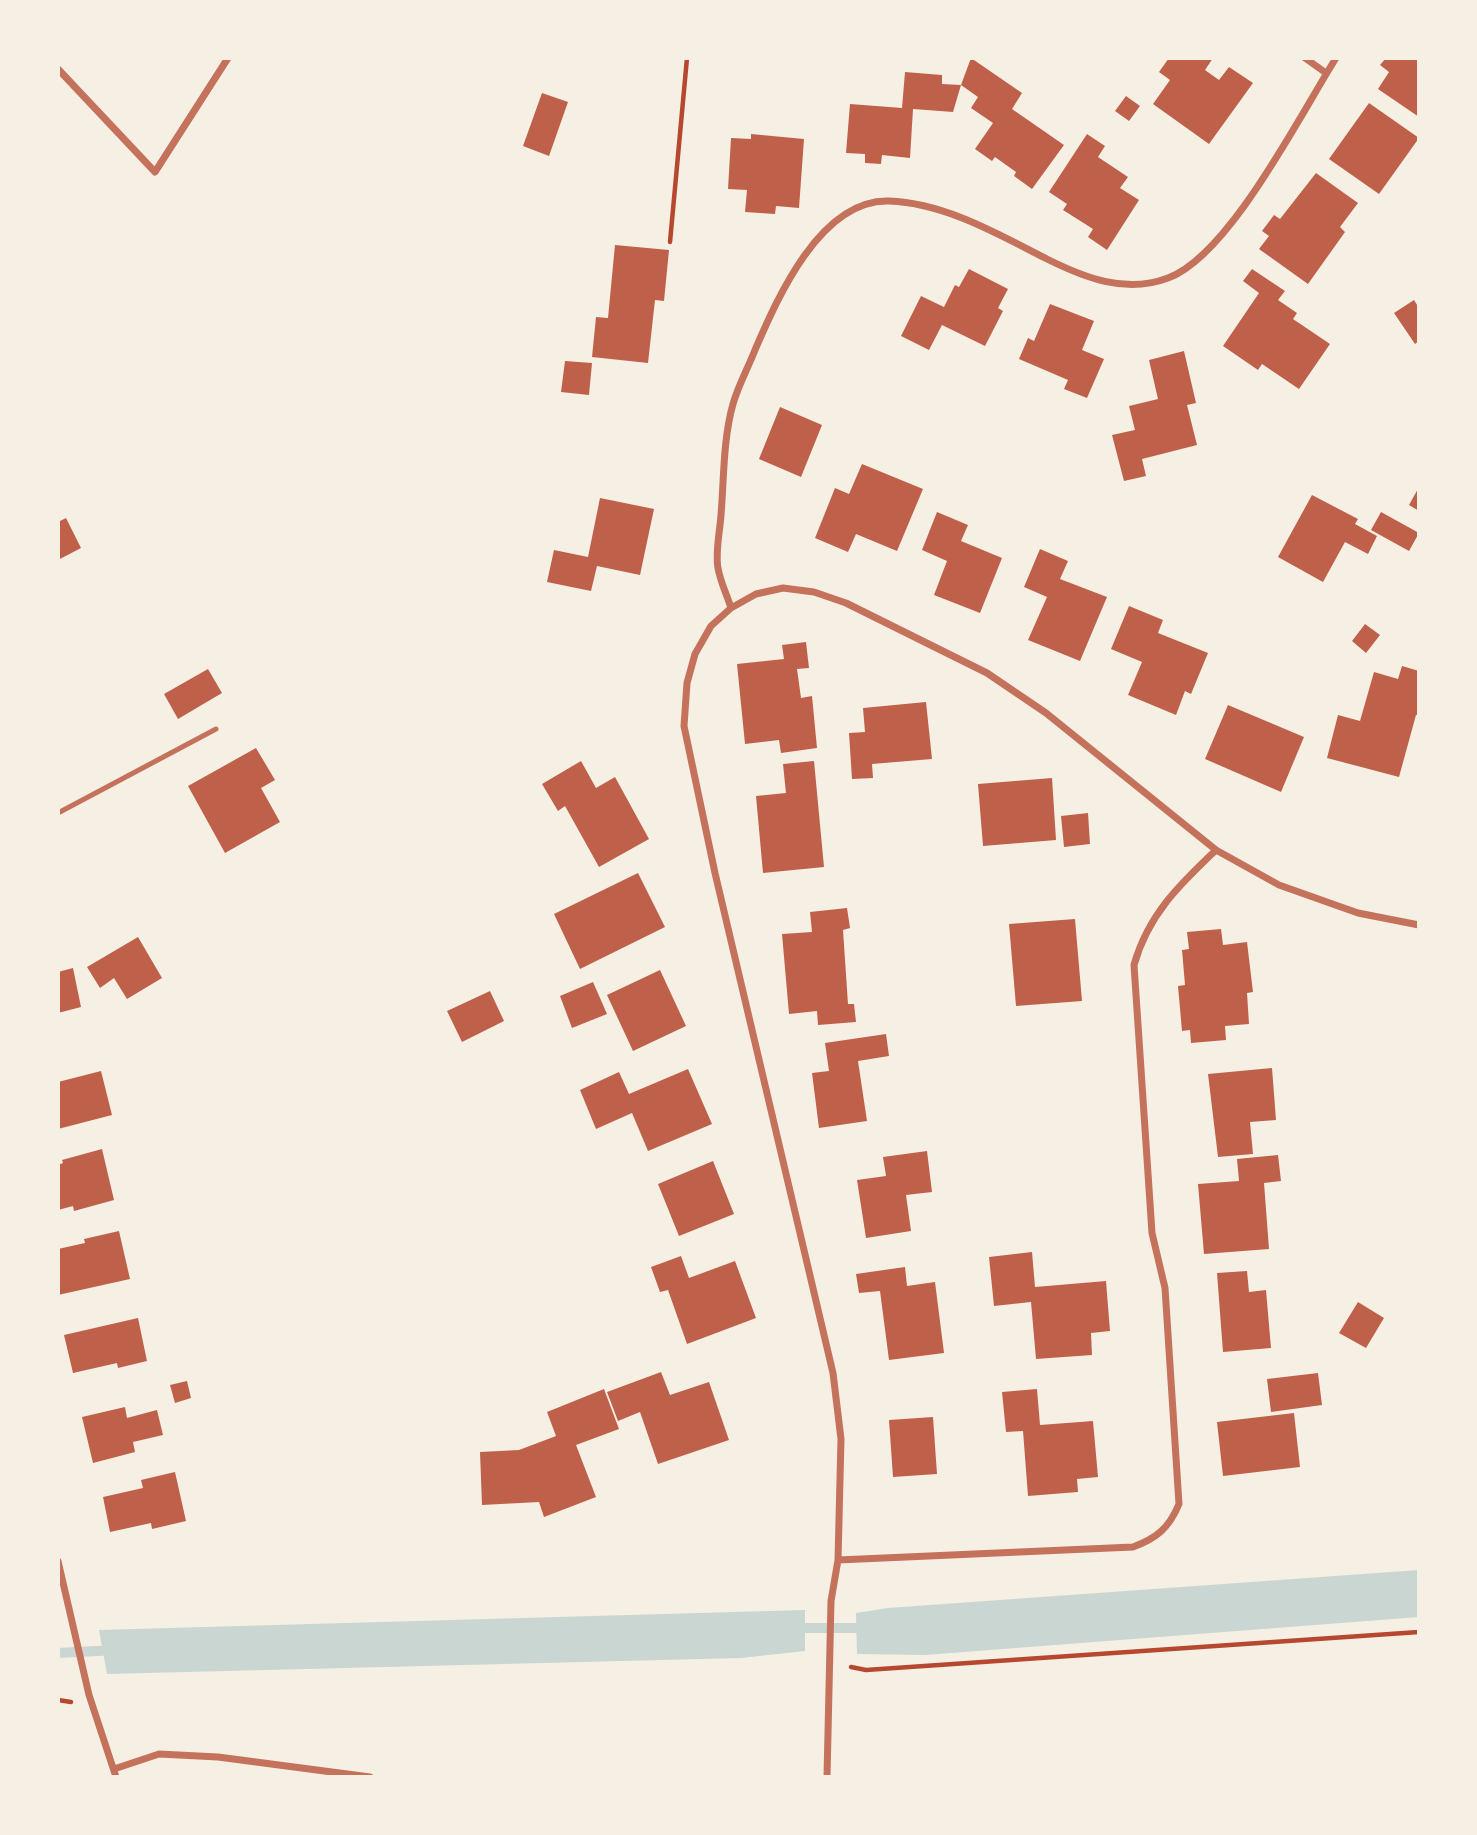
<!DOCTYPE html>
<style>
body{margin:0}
#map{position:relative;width:1477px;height:1835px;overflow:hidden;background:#f6efe4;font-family:Poppins,sans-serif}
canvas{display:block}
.frame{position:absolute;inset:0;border:60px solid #f6efe4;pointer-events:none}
</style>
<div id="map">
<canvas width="1477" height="1835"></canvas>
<div class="frame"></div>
</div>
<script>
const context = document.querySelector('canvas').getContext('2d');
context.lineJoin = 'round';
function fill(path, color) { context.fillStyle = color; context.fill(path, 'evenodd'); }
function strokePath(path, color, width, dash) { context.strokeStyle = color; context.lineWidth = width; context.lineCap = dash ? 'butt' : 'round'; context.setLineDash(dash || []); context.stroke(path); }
const water = new Path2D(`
 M1419,1570V1617L925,1655L857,1654L856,1613L888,1608Z
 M805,1610V1651L741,1658L107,1674L99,1630Z`);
const stream = new Path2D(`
 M793,1628H868
 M58,1653L116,1650`);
const building = new Path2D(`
 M971,58L1022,93L1012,109L1064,145L1032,189L1014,176L1016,172L995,157L992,161L975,149L993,123L971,108L978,97L961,85Z
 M1169,58H1213L1205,70L1219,80L1229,67L1253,83L1209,144L1153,104L1170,80L1159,72Z
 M1386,58H1419V117L1378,89L1389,72L1380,65Z
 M905,72L942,75V84L961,85L953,112L913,109L910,158L882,155L881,164L865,163V154L846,153L850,104L902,108Z
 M542,93L568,102L549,156L523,146Z
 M1126,96L1140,106L1129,121L1115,111Z
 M1369,103L1419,138L1379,194L1329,159Z
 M751,134L804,139L799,208L776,206L775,214L745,212L747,190L728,189L731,138L751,139Z
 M1087,134L1105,146L1098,157L1128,177L1120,188L1139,200L1107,250L1088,237L1093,229L1063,210L1067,204L1049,192Z
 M1316,173L1358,203L1340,227L1345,232L1308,284L1259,249L1269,236L1262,231L1274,215L1280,219Z
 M615,245L669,250L664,301L655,300L648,363L592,357L596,317L608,318Z
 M969,269L1008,289L998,308L1003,311L985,346L942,325L929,350L901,336L921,296L944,307L955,285L959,287Z
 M1252,269L1285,291L1278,300L1297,313L1293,319L1330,344L1299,389L1262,364L1258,370L1223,346L1259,293L1243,281Z
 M1414,300L1419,308V341L1415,344L1394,313Z
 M1050,304L1094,321L1082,350L1104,359L1087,398L1064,389L1068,380L1019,359L1028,338L1034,341Z
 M1184,351L1196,403L1187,405L1197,445L1142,459L1146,476L1124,481L1112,435L1135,430L1129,406L1158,399L1149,360Z
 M565,361L592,363L589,395L561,392Z
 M780,407L822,425L801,477L759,459Z
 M862,464L923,489L897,551L856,534L848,552L815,538L835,488L849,494Z
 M1419,487V511L1409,505Z
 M1312,495L1358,519L1355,524L1377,536L1368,554L1345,542L1323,582L1278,557Z
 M600,498L654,509L640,575L597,566L591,591L547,582L554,550L588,557Z
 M937,512L968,525L961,541L1002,558L980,613L934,595L947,561L922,550Z
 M1381,512L1419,533L1409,551L1371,530Z
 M66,518L81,548L58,560V522Z
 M1040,549L1068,561L1060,579L1107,597L1080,661L1028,640L1047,597L1024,587Z
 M1129,606L1163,620L1158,633L1208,653L1191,694L1185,691L1176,715L1128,695L1142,662L1111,649Z
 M1365,624L1380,635L1366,653L1352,641Z
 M806,642L809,668L797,669L801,698L812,696L817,748L781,753L779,740L745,744L737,664L784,659L782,645Z
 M1402,666L1419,671V715H1416L1399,777L1327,758L1338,715L1360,721L1374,672L1398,679Z
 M208,669L222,693L178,719L164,694Z
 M926,702L932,759L872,764L873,778L852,779L849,733L865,732L863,708Z
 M1228,705L1304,737L1281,792L1205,759Z
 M256,748L275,780L261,788L280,822L225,853L188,786Z
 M581,761L596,788L615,777L649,839L599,867L565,806L558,811L542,784Z
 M814,761L824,867L763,873L756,796L786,793L783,764Z
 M1052,778L1056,840L983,846L978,784Z
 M1088,813L1090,844L1064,847L1061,816Z
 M638,873L665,927L580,969L554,914Z
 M847,908L850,928L843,930L848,1004H854L856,1022L818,1025L817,1011L789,1014L782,934L812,932L810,912Z
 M1075,919L1082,1001L1016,1006L1009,924Z
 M1221,929L1223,945L1247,942L1253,992L1247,993L1249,1024L1225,1026L1226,1040L1191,1043L1190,1030L1182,1031L1178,986L1185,985L1182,950L1189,949L1187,932Z
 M138,937L162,978L127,999L114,978L100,988L87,967Z
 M73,968L81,1007L58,1013V972Z
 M660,970L686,1026L633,1051L607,995Z
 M593,982L607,1014L572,1028L560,996Z
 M490,991L504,1021L462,1042L447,1011Z
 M886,1034L889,1056L858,1061L867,1121L819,1128L812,1073L829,1071L825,1043Z
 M1272,1068L1276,1120L1250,1122L1253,1154L1218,1157L1208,1074Z
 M688,1069L712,1124L648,1151L632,1113L596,1129L580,1090L619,1072L629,1094Z
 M101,1071L112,1115L58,1129V1082Z
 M102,1149L114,1200L74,1211L73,1206L58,1210V1165L63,1163L62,1160Z
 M927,1151L932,1192L906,1195L911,1231L866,1238L857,1180L886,1176L883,1157Z
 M1278,1155L1281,1181L1264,1183L1269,1249L1204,1254L1198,1184L1239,1181L1237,1159Z
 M713,1161L734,1214L679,1236L658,1184Z
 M119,1231L130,1279L58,1295V1249L85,1243L84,1239Z
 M1032,1252L1035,1287L1106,1281L1110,1331L1091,1333L1092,1355L1036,1359L1031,1302L994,1306L989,1257Z
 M681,1256L689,1278L735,1261L756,1318L687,1344L668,1290L660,1292L651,1267Z
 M905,1267L907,1286L935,1282L944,1353L889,1360L880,1291L859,1293L856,1274Z
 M1247,1271L1249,1292L1266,1290L1271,1348L1223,1352L1217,1273Z
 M1358,1302L1384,1318L1366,1348L1339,1333Z
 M138,1318L147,1361L118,1368L117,1363L73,1373L64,1335Z
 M661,1372L670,1395L709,1382L729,1440L658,1464L640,1412L618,1421L607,1392Z
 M1318,1373L1322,1405L1271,1412L1267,1379Z
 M187,1381L191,1398L175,1403L170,1385Z
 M604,1389L619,1429L576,1445L596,1497L544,1517L539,1502L482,1505L480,1452L519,1450L556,1436L547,1412Z
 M1037,1389L1040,1425L1093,1421L1098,1477L1077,1479L1078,1492L1028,1496L1023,1431L1006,1432L1002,1392Z
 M125,1407L127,1418L157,1410L163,1435L133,1442L135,1452L93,1463L82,1417Z
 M1294,1413L1300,1467L1223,1476L1217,1422Z
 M933,1417L937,1474L893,1477L889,1420Z
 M175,1472L186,1521L152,1529L151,1523L110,1532L103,1497L143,1488L141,1480Z`);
const path = new Path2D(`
 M670,242L687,58
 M851,1667L866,1670L1419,1632
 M58,1700L71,1702`);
const service = new Path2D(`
 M58,813L216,729`);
const minor = new Path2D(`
 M1305,58L1326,73
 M58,69L155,172L228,58
 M731,608L756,594L783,588L814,592L846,603L987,673L1046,713L1216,850L1279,885L1358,913L1419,925
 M838,1560L1133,1547C1157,1538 1169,1528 1179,1504L1165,1288L1152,1233L1134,965C1148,915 1179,885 1216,850
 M58,1561L89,1695L116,1777
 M114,1769L159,1754L218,1757L370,1777
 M827,1777L831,1601L838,1560L841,1439L833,1373L715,873L684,726L687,683L695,654L711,626L731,608C727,595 720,581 718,568C715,552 720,531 721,515C724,479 723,439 733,404C738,386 748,368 755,350C777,299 820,199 889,201C945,203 998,234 1047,259C1085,278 1126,294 1168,278C1229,256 1300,115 1336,58`);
fill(water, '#c9d6d2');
strokePath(stream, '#c9d6d2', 10);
fill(building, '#bf614a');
strokePath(path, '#b5482f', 4.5);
strokePath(service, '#c5725c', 5);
strokePath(minor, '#c5725c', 7);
</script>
